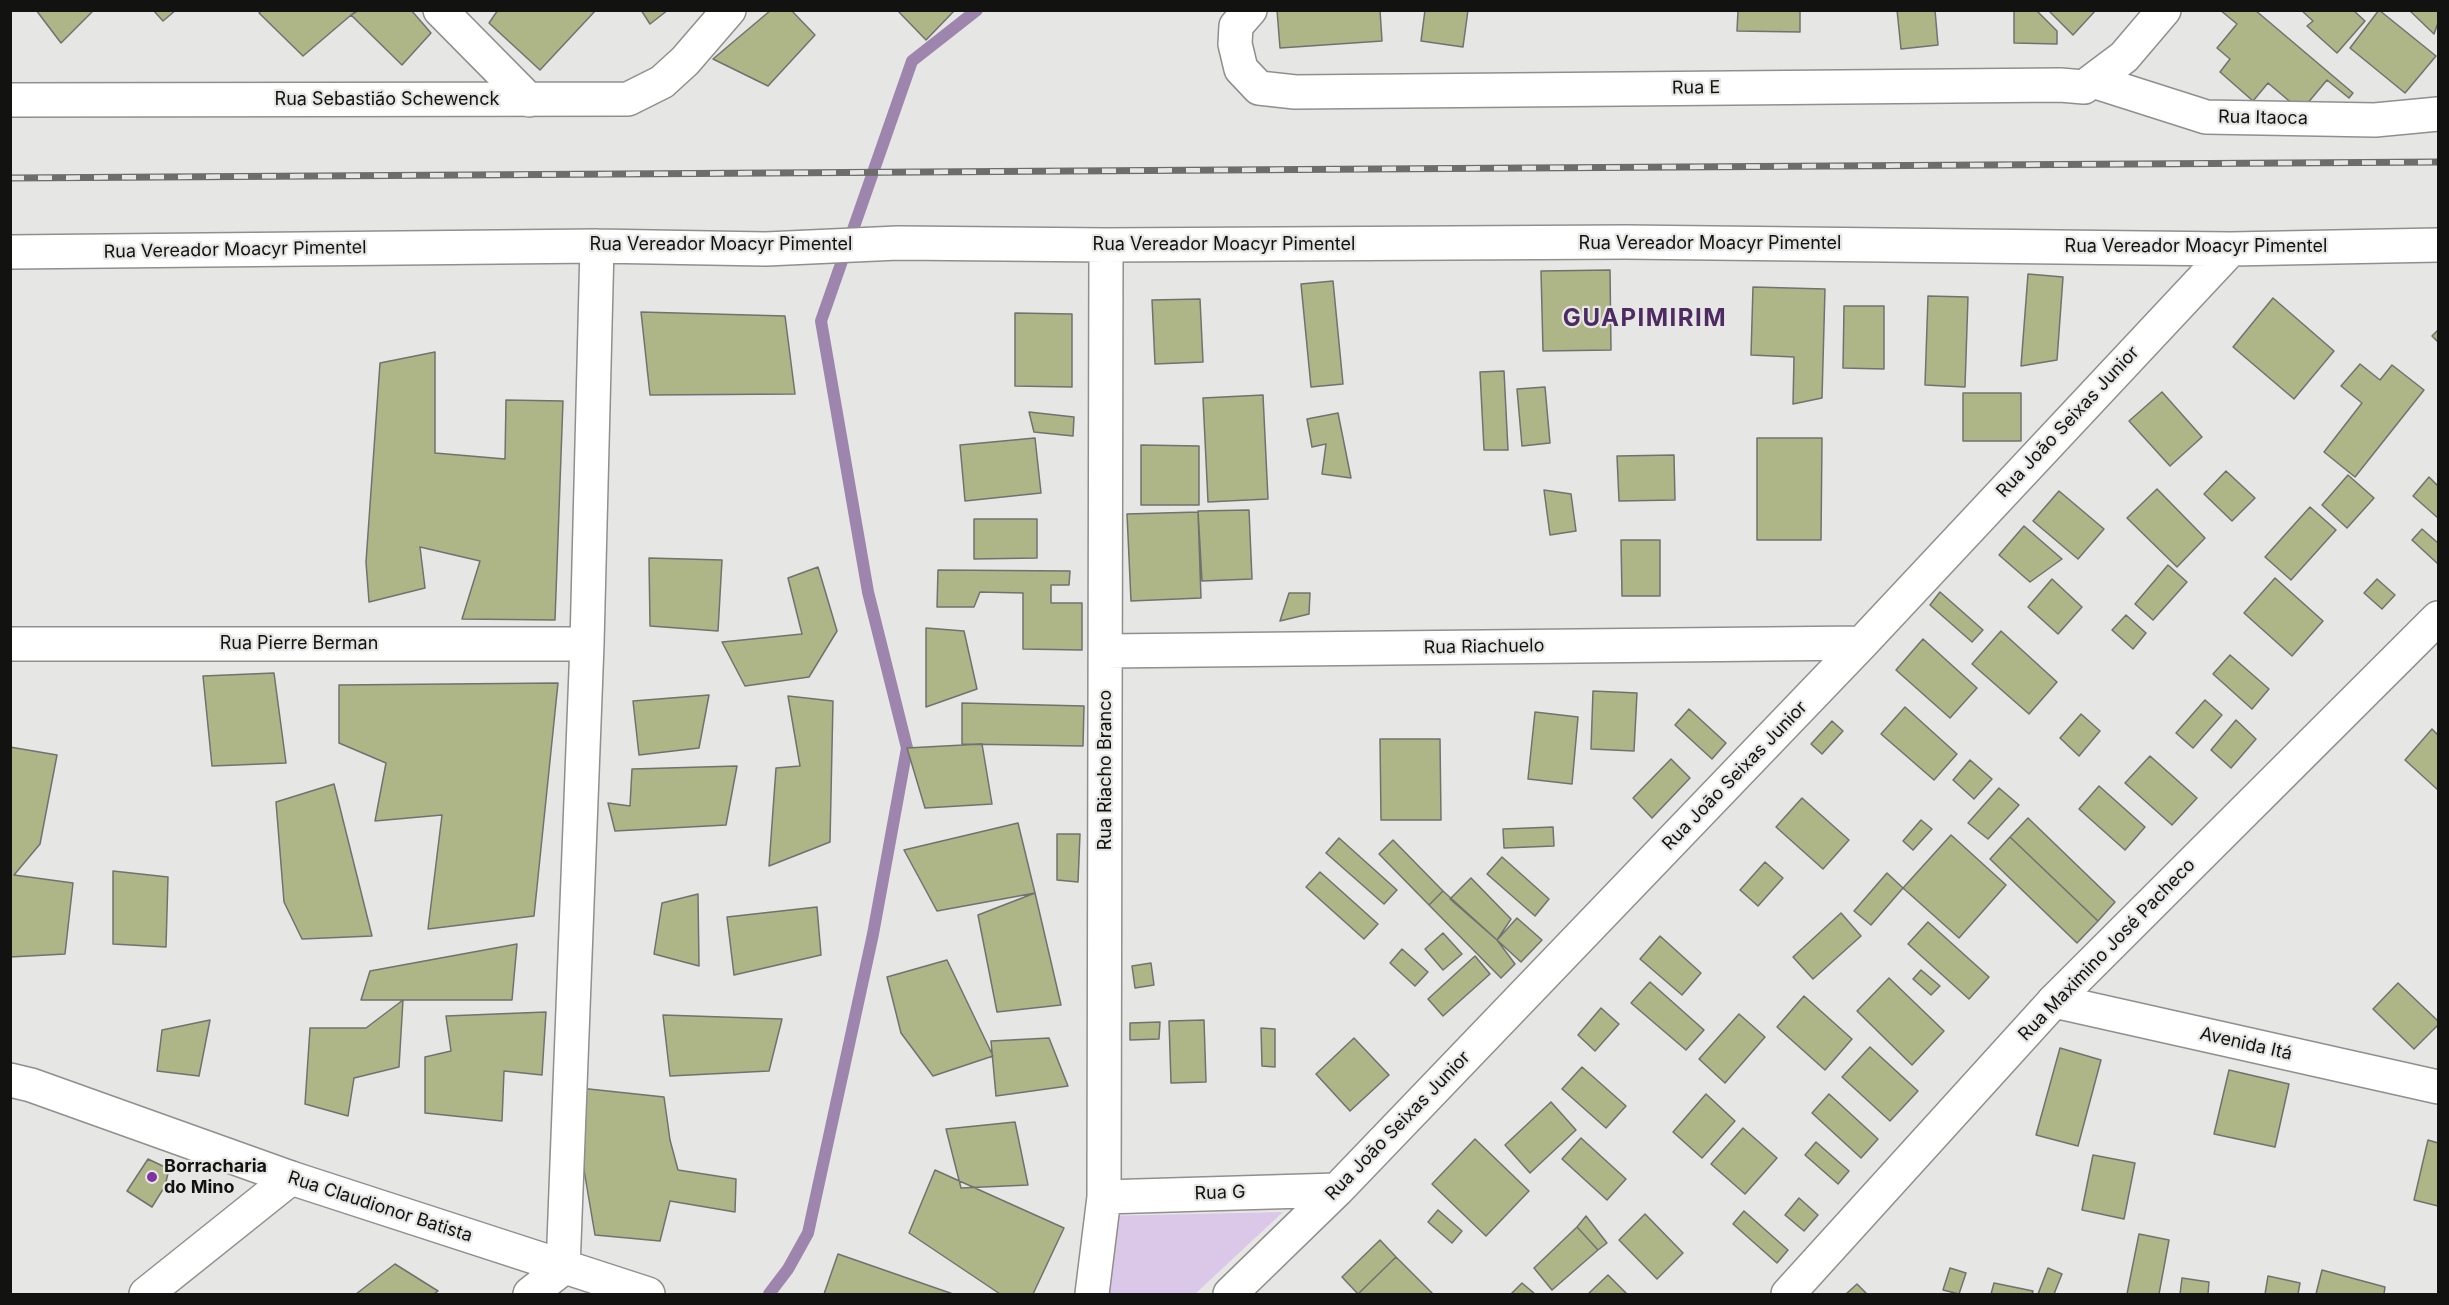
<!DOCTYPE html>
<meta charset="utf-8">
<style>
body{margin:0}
#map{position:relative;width:2449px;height:1305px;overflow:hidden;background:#e6e7e4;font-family:Inter,sans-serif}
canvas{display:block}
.frame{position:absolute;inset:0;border:12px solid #121211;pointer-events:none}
</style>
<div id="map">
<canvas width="2449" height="1305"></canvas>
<div class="frame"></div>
</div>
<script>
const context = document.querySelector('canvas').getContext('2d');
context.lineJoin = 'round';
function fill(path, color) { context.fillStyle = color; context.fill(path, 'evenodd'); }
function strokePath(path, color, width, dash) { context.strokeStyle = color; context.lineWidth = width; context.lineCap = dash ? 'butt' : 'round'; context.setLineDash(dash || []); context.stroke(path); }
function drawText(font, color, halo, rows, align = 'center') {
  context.font = font + ' Inter,sans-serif'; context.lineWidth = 4.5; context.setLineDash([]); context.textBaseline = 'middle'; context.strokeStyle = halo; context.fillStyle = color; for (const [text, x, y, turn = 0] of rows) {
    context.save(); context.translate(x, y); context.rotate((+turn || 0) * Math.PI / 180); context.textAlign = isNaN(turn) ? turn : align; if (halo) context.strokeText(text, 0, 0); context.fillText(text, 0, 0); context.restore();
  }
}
const green = new Path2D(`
 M1283,1212L1195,1294H1102L1105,1216Z`);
const stream = new Path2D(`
 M769,1294L788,1269L808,1233L873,934L907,748L868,592L821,321L912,61L977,10`);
const building = new Path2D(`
 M36,10H94L61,43Z
 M153,10H176L163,21Z
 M262,10H357L303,56L259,13Z
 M359,10H411L431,33L402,65L351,15Z
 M498,10H596L540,70L489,23Z
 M641,10H668L650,24Z
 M771,10H791L815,35L768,86L713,59Z
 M897,10H955L926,40Z
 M1277,10H1380L1382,41L1280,48Z
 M1425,10H1468L1463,47L1421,41Z
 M1738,10H1800V32L1737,31Z
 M1897,10H1935L1938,45L1901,49Z
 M2014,10H2036L2057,31V44L2014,43Z
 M2048,10H2096L2073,35Z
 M2220,10H2255L2353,93L2349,98L2327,80L2301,111L2268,83L2253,101L2220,72L2230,59L2217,48L2237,24Z
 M2301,10H2353L2365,21L2337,53L2307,26L2313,21Z
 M2379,10L2436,56L2405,93L2350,48Z
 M2409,10H2438V23L2434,34Z
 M1610,270L1611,350L1543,351L1541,271Z
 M2028,274L2063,277L2057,360L2021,366Z
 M1333,281L1343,384L1311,387L1301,284Z
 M1753,287L1825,289L1822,398L1793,404L1794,357L1751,355Z
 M1928,296L1968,297L1965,387L1925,385Z
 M2273,298L2334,351L2294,399L2233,347Z
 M1200,299L1203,362L1155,364L1152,300Z
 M1844,306H1884V369L1843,368Z
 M641,312L785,316L795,394L650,395Z
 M1015,313L1072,314V387L1015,386Z
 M2438,330V342L2432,336Z
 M435,352V453L505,459L506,400L563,401L555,620L462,619L480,561L420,547L425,588L369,602L366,562L380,363Z
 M2360,364L2380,380L2392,365L2424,390L2355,477L2324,452L2362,403L2341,386Z
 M1504,371L1508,450H1484L1480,372Z
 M1545,387L1550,443L1522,446L1517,389Z
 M2162,392L2202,437L2170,466L2129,421Z
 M1963,393H2021V441H1963Z
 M1263,395L1268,499L1208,502L1203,398Z
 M1029,412L1074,417L1073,436L1034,432Z
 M1338,413L1351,478L1322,474L1326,444L1312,447L1307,419Z
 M1035,438L1041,493L965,501L960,445Z
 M1757,438H1822L1821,540H1757Z
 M1141,445L1199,446V505H1141Z
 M1674,455L1675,500L1619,501L1617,456Z
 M2226,471L2255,498L2232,521L2204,494Z
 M2348,475L2374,498L2347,528L2322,505Z
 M2429,477L2438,486V518L2413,496Z
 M2157,489L2205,538L2177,567L2127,518Z
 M1544,490L1571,494L1576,531L1550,535Z
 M2059,491L2104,529L2078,559L2033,521Z
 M2310,507L2336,530L2291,580L2265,557Z
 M1249,510L1252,579L1202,581L1198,511Z
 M1198,512L1201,598L1131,601L1127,514Z
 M974,519H1037V558L974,559Z
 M2024,526L2062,559L2030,582L1999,555Z
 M2422,529L2438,543V564L2412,540Z
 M1621,540H1660V596H1622Z
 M649,558L722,560L718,631L650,626Z
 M2168,565L2187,582L2153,620L2135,604Z
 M818,567L837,631L809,677L745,686L722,642L802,634L788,578Z
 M938,570L1070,571L1069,585H1051V603H1082V650L1023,649V593L980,592L974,607H937Z
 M2275,578L2323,621L2292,656L2244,613Z
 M2052,579L2082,607L2058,634L2028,607Z
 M2377,579L2395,595L2382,609L2364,593Z
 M1940,592L1983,630L1972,642L1930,605Z
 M1289,593H1310L1309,614L1280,621Z
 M2126,615L2146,633L2133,649L2112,630Z
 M926,628L964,631L977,689L926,707Z
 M2001,631L2057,682L2029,714L1972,664Z
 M1923,639L1977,688L1950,718L1896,670Z
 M2230,655L2269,689L2252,709L2213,674Z
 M274,673L286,763L212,766L203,676Z
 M558,683L534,916L428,929L442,815L375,821L386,763L339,743V685Z
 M1593,691L1637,693L1634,751L1591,749Z
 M709,695L699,748L639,755L633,701Z
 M788,696L833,701L830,842L769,866L776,768L800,766Z
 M2205,700L2222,715L2193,748L2176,733Z
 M962,703L1084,706L1083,746L962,744Z
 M1905,707L1957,754L1934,780L1881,734Z
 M1689,709L1726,743L1712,759L1675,725Z
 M1535,712L1578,717L1572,784L1528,779Z
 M2081,714L2100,731L2079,756L2060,738Z
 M2236,720L2256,739L2231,768L2211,750Z
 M1832,721L1843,731L1822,754L1811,744Z
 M2432,729L2438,735V790L2405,760Z
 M1380,739H1440L1441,820H1381Z
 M982,744L992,804L925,808L907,748Z
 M10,747L57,755L40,844L14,875L73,883L65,954L10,957Z
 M2150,756L2197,798L2172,825L2125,783Z
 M1671,759L1690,778L1652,818L1633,798Z
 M1970,760L1992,779L1974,799L1953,780Z
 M737,766L726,825L615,831L608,803L630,806L632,769Z
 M334,784L372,936L302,939L284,902L276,802Z
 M2099,786L2145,827L2125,850L2079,809Z
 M1999,788L2019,805L1988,839L1968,823Z
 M1802,798L1849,840L1823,869L1776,827Z
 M2028,818L2115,902L2098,921L2010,837Z
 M1921,820L1932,829L1913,850L1903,841Z
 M1018,823L1035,893L937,911L904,850Z
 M1553,827L1554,846L1504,848L1503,829Z
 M1057,834H1080L1078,882L1057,880Z
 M1951,835L2006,885L1959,938L1903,888Z
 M2010,837L2098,921L2077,943L1990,859Z
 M1339,838L1397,890L1384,904L1326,853Z
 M1393,840L1443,891L1429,905L1379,854Z
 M1502,857L1549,899L1535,916L1487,874Z
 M1765,862L1783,878L1758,906L1740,890Z
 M113,871L168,877L166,947L113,944Z
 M1320,872L1378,924L1364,939L1306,887Z
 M1887,873L1903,888L1871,925L1854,911Z
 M1471,878L1511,919L1497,940L1450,899Z
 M1443,891L1497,940L1515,964L1501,978L1429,905Z
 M1035,893L1061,1005L997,1012L978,915Z
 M698,894L699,966L654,954L662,903Z
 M817,907L821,955L734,975L727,917Z
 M1841,913L1861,936L1813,979L1793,957Z
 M1517,918L1542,940L1521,962L1497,940Z
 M1928,922L1989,977L1969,999L1908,944Z
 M1443,933L1462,954L1443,970L1425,949Z
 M1660,936L1701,973L1682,995L1640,959Z
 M517,944L512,1000H361L370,971Z
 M1402,949L1428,972L1415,986L1390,963Z
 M1475,956L1490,974L1443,1016L1428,999Z
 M947,960L993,1056L933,1076L901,1033L887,977Z
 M1151,963L1154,985L1135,988L1132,966Z
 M1921,970L1940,986L1931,995L1913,979Z
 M1889,978L1944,1031L1912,1065L1857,1011Z
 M1650,982L1704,1030L1686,1050L1631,1003Z
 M2398,983L2438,1021V1025L2414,1049L2373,1009Z
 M1804,996L1852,1039L1825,1070L1777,1027Z
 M403,1000L399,1067L354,1078L348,1116L305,1104L310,1028H366Z
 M1601,1008L1619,1024L1595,1051L1578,1035Z
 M546,1012L542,1075L504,1071L502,1121L425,1113V1057L451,1051L446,1016Z
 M1739,1014L1765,1037L1725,1083L1699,1059Z
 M663,1015L782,1019L769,1071L670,1076Z
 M210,1020L199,1076L157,1071L162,1030Z
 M1204,1020L1206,1082L1171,1083L1169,1021Z
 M1160,1022L1159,1039L1130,1040V1023Z
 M1261,1028L1275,1029V1067L1262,1066Z
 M1049,1038L1068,1086L996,1096L991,1041Z
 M1354,1038L1389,1075L1350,1111L1316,1074Z
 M1870,1047L1918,1091L1890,1121L1842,1077Z
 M2060,1048L2101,1060L2078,1146L2036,1135Z
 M1582,1067L1626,1106L1606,1128L1562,1089Z
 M2229,1070L2289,1084L2275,1147L2214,1134Z
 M570,1087L664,1097L670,1140L678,1170L736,1179L735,1212L670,1201L660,1241L595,1235Z
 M1706,1094L1735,1121L1702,1158L1673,1132Z
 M1829,1094L1878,1139L1861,1158L1812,1113Z
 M1551,1102L1576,1130L1530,1173L1505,1145Z
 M1015,1122L1028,1185L961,1188L946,1129Z
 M1743,1128L1777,1158L1745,1194L1711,1164Z
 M1581,1138L1626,1179L1607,1200L1562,1159Z
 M1475,1139L1529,1191L1486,1236L1432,1184Z
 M2428,1140L2438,1143V1206L2414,1200Z
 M1816,1142L1849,1171L1838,1184L1805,1155Z
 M2093,1155L2135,1163L2124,1219L2082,1210Z
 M148,1159L169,1169L165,1186L152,1207L127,1191Z
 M935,1170L1064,1228L1033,1294H1000L909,1233Z
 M1799,1198L1818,1215L1804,1231L1785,1215Z
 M1438,1210L1462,1231L1452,1243L1428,1222Z
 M1744,1211L1788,1250L1777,1263L1733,1224Z
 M1645,1214L1683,1253L1657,1279L1619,1240Z
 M1586,1216L1607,1243L1598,1250L1577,1227Z
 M1577,1227L1598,1250L1552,1290L1534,1268Z
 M2139,1234L2169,1240L2159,1294H2127Z
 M1380,1240L1396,1257L1358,1294L1342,1277Z
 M838,1254L953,1294H824Z
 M1396,1257L1433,1294H1358Z
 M395,1264L438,1291L434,1294H356Z
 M1950,1268L1966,1273L1959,1294L1943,1290Z
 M2048,1268L2062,1274L2054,1294H2038Z
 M2322,1270L2385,1287L2384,1294H2316Z
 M1608,1275L1627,1294H1588Z
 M2268,1276L2300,1283L2298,1294H2265Z
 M2182,1278L2209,1282L2208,1294H2180Z
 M1522,1283L1535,1294H1511Z
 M1994,1283L2033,1291L2032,1294H1991Z
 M1857,1284L1867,1294H1846Z`);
const street = new Path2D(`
 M440,10L529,100
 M1250,10L1236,26L1235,44L1241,69L1259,88L1295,92L2060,85L2084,87L2124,57L2164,10
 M2093,81L2206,117L2375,120L2438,114
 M10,100L628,99L662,82L685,61L729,10
 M10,252L597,246L766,249L898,243L1106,245L1626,242L2231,249L2438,245
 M10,644H587
 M1106,651L1862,643
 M2054,1001L2438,618
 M1104,1197L1337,1190
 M146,1294L291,1178
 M530,1294L563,1268L587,644L597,246
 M1092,1294L1104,1197L1106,245
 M1230,1294L1337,1190L1862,643L2231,249`);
const secondary = new Path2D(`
 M10,1080L31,1085L291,1178L648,1294
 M1788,1294L2054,1001L2438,1087`);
const rail = new Path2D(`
 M10,178L2438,162`);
const markers = [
 [152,1177,6,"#7f33a5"]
];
const streetNames = [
 ["Rua E",1696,88,-1],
 ["Rua Sebastião Schewenck",387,100],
 ["Rua Itaoca",2263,118,1],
 ["Rua Vereador Moacyr Pimentel",1710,244],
 ["Rua Vereador Moacyr Pimentel",721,245],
 ["Rua Vereador Moacyr Pimentel",1224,245],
 ["Rua Vereador Moacyr Pimentel",2196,247],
 ["Rua Vereador Moacyr Pimentel",235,250,-1],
 ["Rua João Seixas Junior",2068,422,-47],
 ["Rua Pierre Berman",299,644],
 ["Rua Riachuelo",1484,647,-1],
 ["Rua Riacho Branco",1106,770,-90],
 ["Rua João Seixas Junior",1735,776,-46],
 ["Rua Maximino José Pacheco",2107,950,-46],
 ["Avenida Itá",2246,1044,13],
 ["Rua João Seixas Junior",1398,1126,-46],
 ["Rua G",1220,1193,-2],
 ["Rua Claudionor Batista",380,1207,18]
];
const poiNames = [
 ["Borracharia",164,1167],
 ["do Mino",164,1188]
];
const districtNames = [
 ["GUAPIMIRIM",1645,319]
];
fill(green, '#dbc7e8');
strokePath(stream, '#9d85ad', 12);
fill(building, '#aeb587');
strokePath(building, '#71726f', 1.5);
strokePath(street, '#8f8f8d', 36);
strokePath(secondary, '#8f8f8d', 36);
strokePath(street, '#fff', 33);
strokePath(secondary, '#fff', 33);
strokePath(rail, '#6d6d6c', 7);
strokePath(rail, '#e6e7e4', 4.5, [14]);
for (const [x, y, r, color] of markers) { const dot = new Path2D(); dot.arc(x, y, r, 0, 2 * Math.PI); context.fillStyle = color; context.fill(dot); strokePath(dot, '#e6e7e4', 2); }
drawText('18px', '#121211', '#e6e7e4', streetNames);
drawText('bold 18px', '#121211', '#e6e7e4', poiNames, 'left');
context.letterSpacing = '1.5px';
drawText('bold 24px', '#4e2a62', '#e6e7e4', districtNames);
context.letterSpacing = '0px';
</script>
